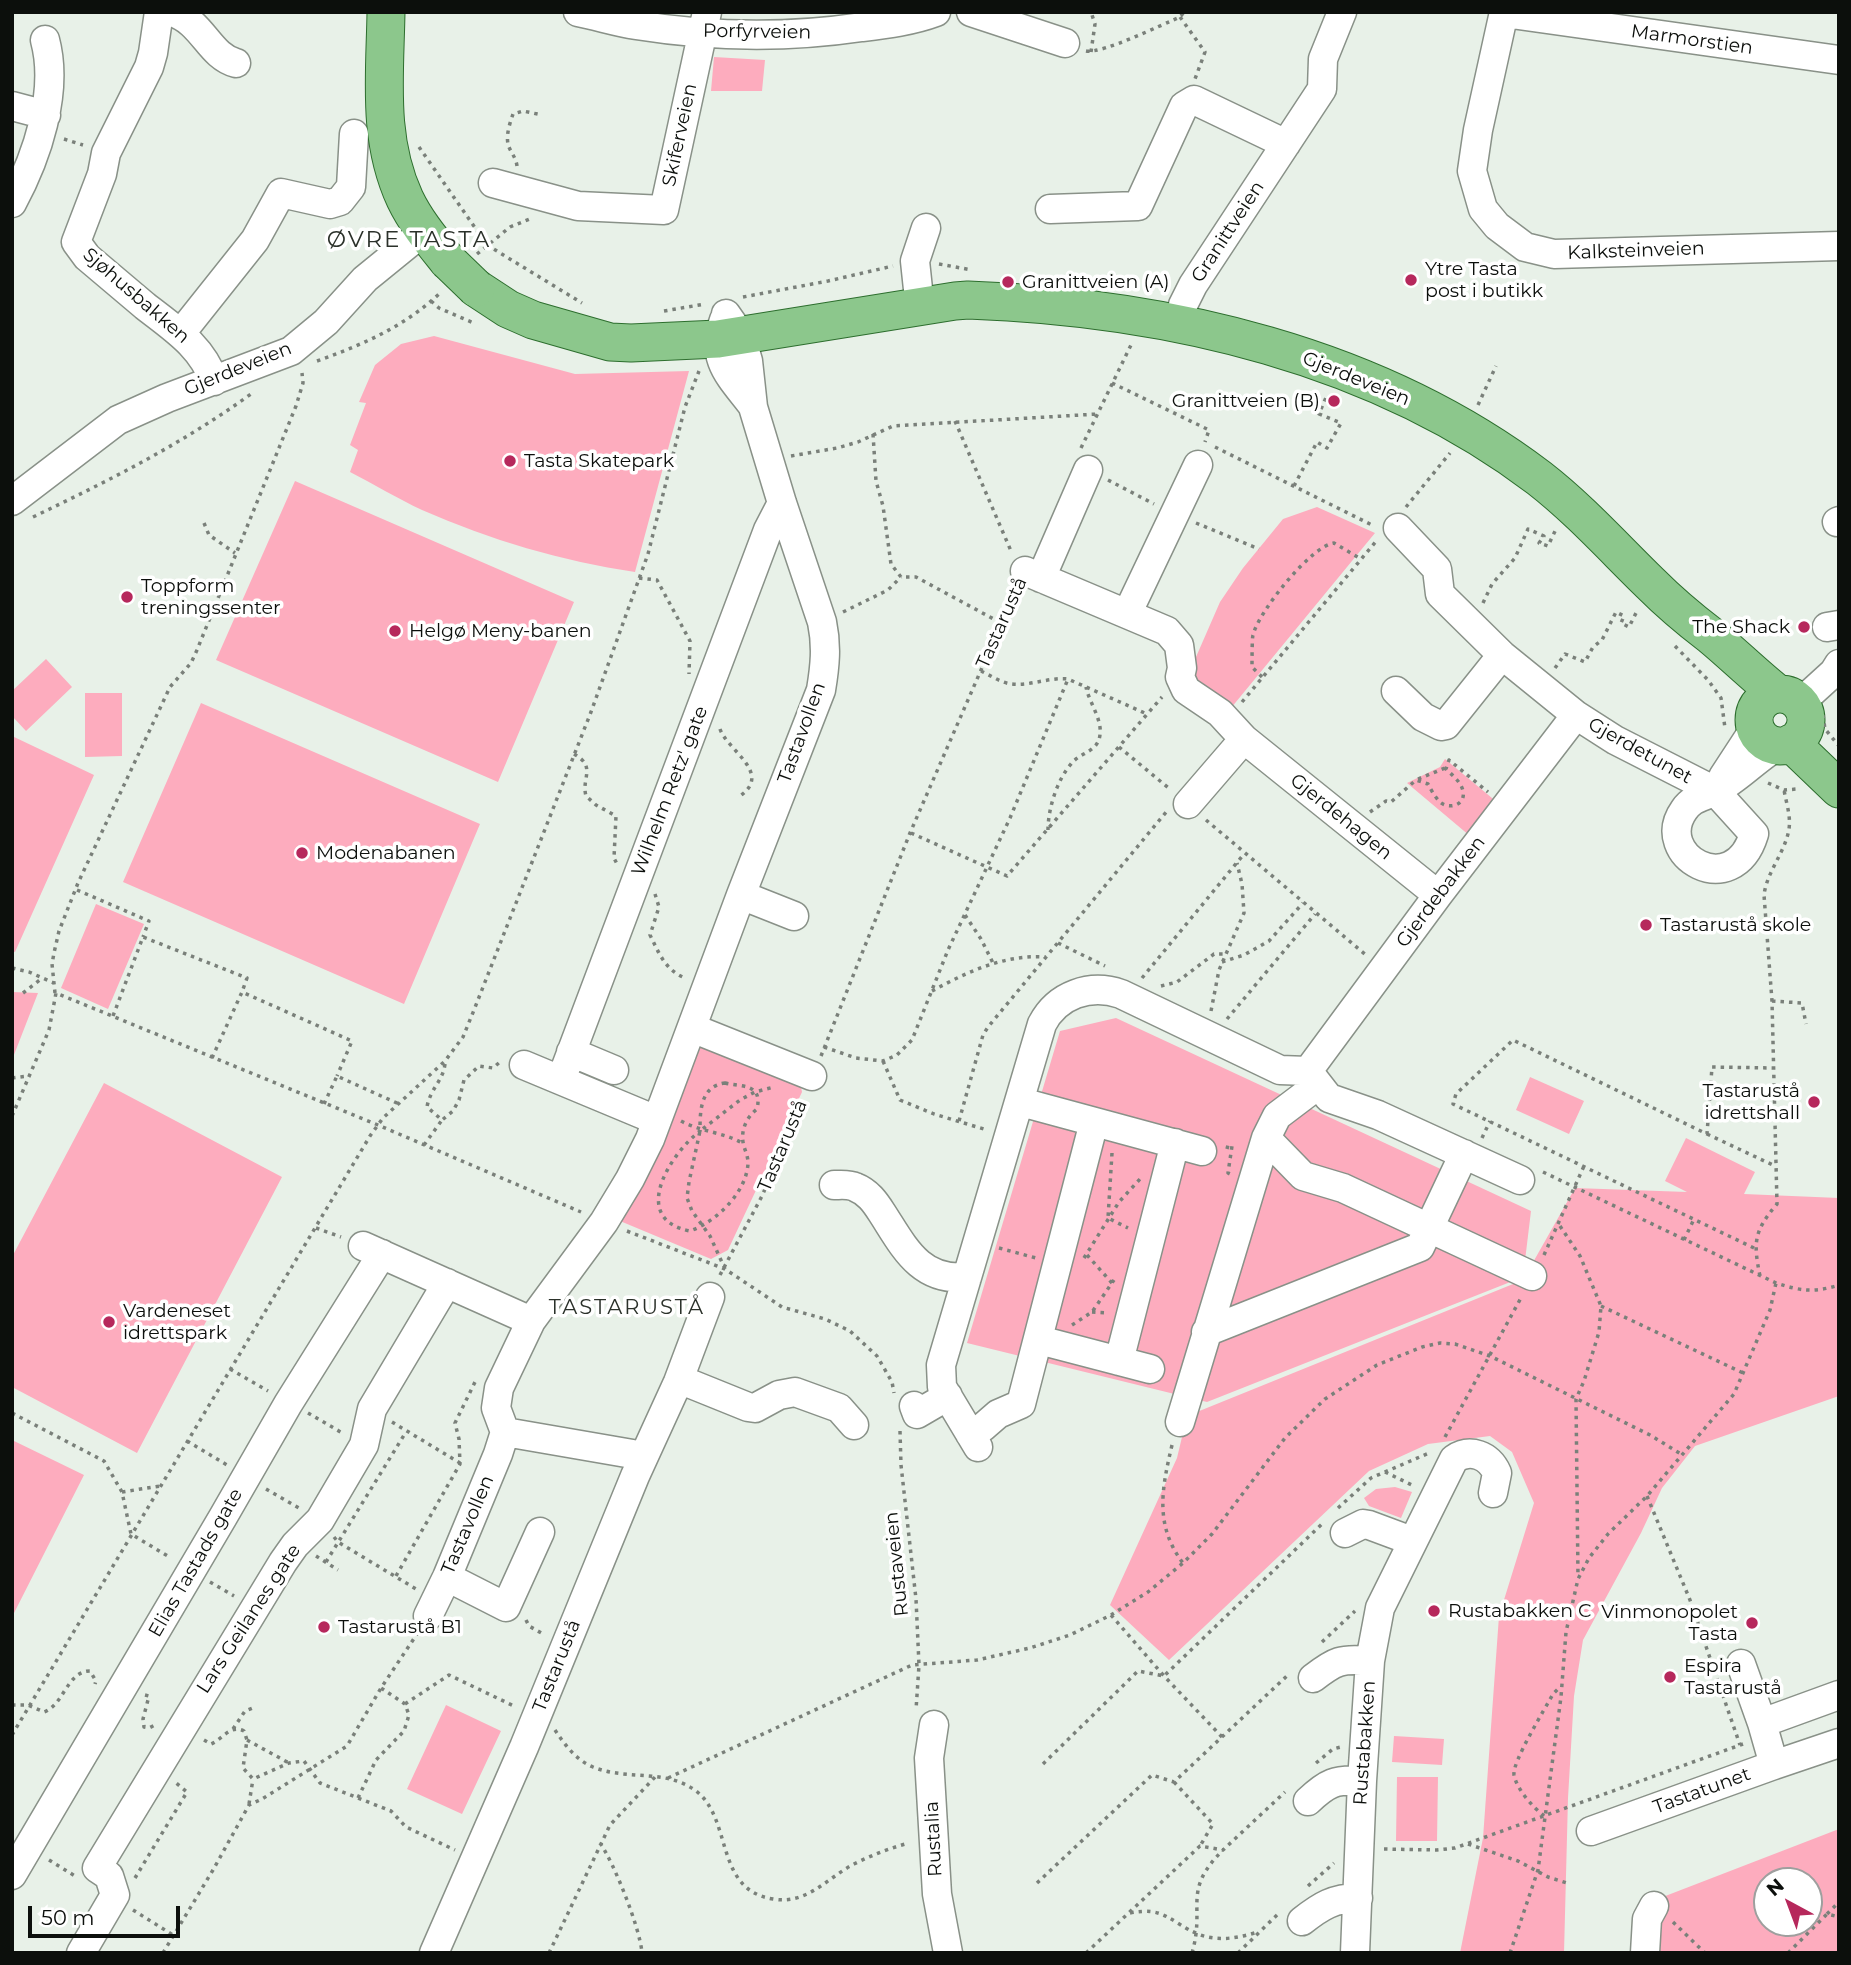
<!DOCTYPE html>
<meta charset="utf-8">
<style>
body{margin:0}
#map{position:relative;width:1851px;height:1965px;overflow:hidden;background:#e8f1e8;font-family:Montserrat,sans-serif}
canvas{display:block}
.frame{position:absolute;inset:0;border:14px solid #0c0f0c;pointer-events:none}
.north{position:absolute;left:1753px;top:1867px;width:70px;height:70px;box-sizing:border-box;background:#fff;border:2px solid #9e9f9e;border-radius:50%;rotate:319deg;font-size:19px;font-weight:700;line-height:28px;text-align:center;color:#0c0f0c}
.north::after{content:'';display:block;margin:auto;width:24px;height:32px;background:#b6285c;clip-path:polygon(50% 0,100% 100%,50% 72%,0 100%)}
.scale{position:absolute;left:28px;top:1906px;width:152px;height:32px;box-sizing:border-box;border:4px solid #0c0f0c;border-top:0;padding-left:9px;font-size:21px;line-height:24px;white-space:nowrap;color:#0c0f0c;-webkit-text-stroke:5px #fff;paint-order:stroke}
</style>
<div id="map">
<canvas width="1851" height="1965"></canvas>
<div class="frame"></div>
<div class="north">N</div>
<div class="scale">50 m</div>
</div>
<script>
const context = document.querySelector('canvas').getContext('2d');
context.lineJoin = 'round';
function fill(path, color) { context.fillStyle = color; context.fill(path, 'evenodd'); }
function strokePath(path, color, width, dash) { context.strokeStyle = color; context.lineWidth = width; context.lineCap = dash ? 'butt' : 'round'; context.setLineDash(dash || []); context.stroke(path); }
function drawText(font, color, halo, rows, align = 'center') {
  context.font = font + ' Montserrat,sans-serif'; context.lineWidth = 7; context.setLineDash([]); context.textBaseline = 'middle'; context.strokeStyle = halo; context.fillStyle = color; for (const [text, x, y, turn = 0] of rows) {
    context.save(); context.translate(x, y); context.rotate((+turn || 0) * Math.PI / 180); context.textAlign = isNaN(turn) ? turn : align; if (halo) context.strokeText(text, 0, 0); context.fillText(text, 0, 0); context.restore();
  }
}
const green = new Path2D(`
 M714,57L765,60L762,91H711Z
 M434,336L575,374L689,371L635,572C562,561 490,540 422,510C398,499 374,484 350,472L358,450L350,445L366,403L359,402L375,365L401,344Z
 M295,481L574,602L498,782L216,660Z
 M1317,507L1375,533L1231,708L1191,682L1189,673L1220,602L1243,568L1283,519Z
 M46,659L72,687L26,731L12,716V691Z
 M85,693H122V756L85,757Z
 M201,703L480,824L404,1004L123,882Z
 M12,736L94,775L15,952L12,951Z
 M1445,759L1498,803L1470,836L1407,783L1440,767Z
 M96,904L144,924L108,1009L61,988Z
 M12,992L38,993L12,1060Z
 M1116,1018L1531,1211L1523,1277L1207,1402L967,1343L1060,1031Z
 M702,1037L799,1077L802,1092L728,1250L711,1259L620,1221Z
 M1530,1077L1584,1101L1569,1134L1516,1110Z
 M104,1083L282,1177L137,1453L12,1387V1257Z
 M1686,1138L1755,1172L1744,1194L1839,1198V1396L1695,1446L1662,1488L1641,1533L1583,1640L1574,1696L1568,1798L1564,1953H1460L1483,1838L1499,1616L1534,1503L1512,1452L1490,1436L1428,1444L1369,1471L1169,1660L1110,1605L1177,1458L1187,1416L1523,1280L1575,1188L1687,1192L1665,1181Z
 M12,1440L84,1475L12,1617Z
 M1395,1487L1412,1492L1401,1518L1369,1506L1364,1498L1376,1489Z
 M446,1705L501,1731L462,1814L407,1789Z
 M1394,1736L1444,1739L1442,1765L1392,1762Z
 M1397,1777H1438L1437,1841H1396Z
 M1839,1829V1953H1642V1905ZM1767,1881H1809V1923H1767Z`);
const path = new Path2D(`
 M1180,17L1205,52L1195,79
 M1086,51C1102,54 1161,25 1180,17L1184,12
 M1091,52L1095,24L1091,12
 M64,139L83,145
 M419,147L487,245L582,303
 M517,166C516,157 510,152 508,144C506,134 510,123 513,114L523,111L542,115
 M477,254L510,227L532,218
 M939,264L972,270
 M743,297L828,281L893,266
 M431,301L439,308L476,324
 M664,311L705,304
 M317,361C362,345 406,326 441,292
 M1112,383L1209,430L1205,442
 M1478,405L1496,366
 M955,421L1011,551
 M873,434L876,481L883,506L891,564L901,577H916L1001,623
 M1215,447L1374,526
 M1081,448L1131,345
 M791,456L837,448L858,442L893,426L1098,414
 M1108,480L1154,504
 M1294,486L1317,442L1327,448L1341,423L1319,414L1327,395
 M1406,507L1450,453
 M33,517C112,479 180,445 251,394
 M204,523L209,535L235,553
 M1196,523L1259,549
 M639,578L657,580L690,641L689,674
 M1483,603L1492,584L1515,558L1528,529L1544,536L1539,543L1548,546L1556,529
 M843,612L888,590L901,577
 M1675,646L1708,680L1721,698L1725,728
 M1555,668L1565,654L1585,662L1593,647L1602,640L1616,612L1624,616L1621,623L1629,627L1637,611
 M981,671C990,675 1001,683 1012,684C1031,686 1049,677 1068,679L1147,714
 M1262,677L1252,667C1252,663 1252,637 1253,635C1259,611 1311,546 1334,543L1361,559
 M1242,702L1378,539
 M1823,715L1825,729L1839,746
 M720,729C727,750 773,773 740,796
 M1119,747L1171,790
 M574,754C597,767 581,778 586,796L596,805L616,816L614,858L617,864
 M1418,779L1445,768
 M1768,783L1784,790L1797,789
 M1370,812L1386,801L1391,802L1416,780L1428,784C1431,790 1435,797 1440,802C1449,810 1466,805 1463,791C1461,782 1453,776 1446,769L1449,760L1488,792
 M1206,820L1366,955
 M1048,830C1048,809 1057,780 1071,764C1080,752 1099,752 1100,734C1102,719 1089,702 1086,687
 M911,833L1007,876L1162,697
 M77,890L149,921L143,937
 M655,894L659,907L650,935C659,953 665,970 685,978
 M965,915L981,939L993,963
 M1058,943L1105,966
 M1222,962L1244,955L1269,941L1303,903
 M12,968L29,972L54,983
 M1142,978L1244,854
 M1161,986L1177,982L1214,954H1226
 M932,991C967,972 1005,954 1046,957
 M23,993L41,979
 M55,993L52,964L54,953L59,931L78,883L170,687L191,663L197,650L296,406L303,383L302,373
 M1772,1001L1802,1003L1806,1024
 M1211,1011L1219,970L1244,913L1242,884L1237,863
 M113,1016L143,937L247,978L242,992
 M1227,1019L1315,914
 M824,1047L856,1058L883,1061L897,1055L912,1040L948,950L1010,818L1068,679
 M821,1056L910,833L1015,592
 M212,1058L242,992L352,1041L337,1076
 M883,1061L900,1100L934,1114L987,1130
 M445,1064C443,1081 430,1089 427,1107L442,1120L453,1111L459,1100L464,1080L479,1066L493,1068L501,1061
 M12,1078L29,1076
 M725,1083C741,1087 763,1083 757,1109C747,1117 741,1129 743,1142C744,1149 748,1155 748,1163C747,1192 716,1222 690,1231C629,1219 670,1154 700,1131C700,1112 700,1086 725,1083Z
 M324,1104L337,1076L399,1104
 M12,1116L49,1030L56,993L378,1125L581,1212
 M681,1121C701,1132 723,1132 742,1143
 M959,1121L983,1035L988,1027L1167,811
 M1707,1134L1775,1166
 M1482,1138L1490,1121
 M424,1145L442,1120
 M1227,1149L1228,1145L1232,1146L1228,1173L1230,1174
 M1112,1153L1108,1218L1128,1228
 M1543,1172L1776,1283C1801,1291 1813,1293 1839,1285
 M1560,1226L1580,1256L1601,1306L1599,1332L1584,1381L1576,1399L1578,1577
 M316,1228L341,1237
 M627,1231L725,1269L782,1307L825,1319L850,1331L877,1356L892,1382L894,1393
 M1684,1240L1694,1219
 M999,1248L1036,1258
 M1754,1248L1453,1104L1456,1094L1513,1040L1707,1134L1712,1067L1773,1068
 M1087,1255L1112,1283
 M1544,1255L1584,1166
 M1084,1258L1119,1202L1140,1179
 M725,1269L710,1236L692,1211L687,1198L689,1182L700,1131L740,1100L755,1092L774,1087
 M720,1275L762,1196L804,1099
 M1760,1276C1753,1242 1754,1231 1777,1204L1772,1001L1764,895C1767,871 1785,853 1789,829C1791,816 1786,802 1784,790
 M1601,1306L1743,1373
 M1092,1312L1108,1313
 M1072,1325L1092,1312L1114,1280
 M230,1369L268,1391
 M12,1413L104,1461L122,1492L131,1534L171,1558
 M308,1413L344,1434
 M392,1422L460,1463
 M900,1431L901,1465L916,1599L919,1665L916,1710
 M1445,1437L1522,1296
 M187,1441L227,1465
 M1172,1445C1162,1488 1154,1525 1183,1563
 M1385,1472L1414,1486
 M266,1489L299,1508
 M122,1492L160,1486
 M1647,1496L1690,1600L1740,1745
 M1338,1508L1371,1478L1429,1453
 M334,1537L338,1542L416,1589
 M316,1556L338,1570
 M326,1562L406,1432
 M396,1576L460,1464L459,1439L455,1423L475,1382
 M210,1582L234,1596
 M1111,1615L1164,1676L1222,1737
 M526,1620L529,1626L543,1634
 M1322,1642L1355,1611
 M145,1695L149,1696L143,1719L144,1727L149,1728L155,1725
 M405,1704L449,1675L516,1707
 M12,1705H28L44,1712C64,1705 67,1671 90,1671L96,1681L95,1684
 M233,1729L245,1711L255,1707
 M555,1730C565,1745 576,1760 593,1767C627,1781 665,1768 696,1791C733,1819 714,1890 773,1899C807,1905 827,1878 854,1864C872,1855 890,1848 909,1843
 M12,1735L370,1136L383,1118L445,1061L463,1037L474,1010L591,712L648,554L685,407L699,371
 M204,1740L211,1744C223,1739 230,1724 244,1731L247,1740L243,1768L253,1779L289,1763L304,1761L320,1783L391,1811L406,1827L455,1850
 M247,1740L289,1763
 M1316,1763L1333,1749L1341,1747
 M1043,1764L1138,1671L1164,1676L1323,1523
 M668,1778L912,1665L977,1660L1030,1648L1070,1635L1111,1615L1148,1592L1183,1563L1212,1534L1285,1438L1325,1399L1377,1365L1422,1347L1440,1343L1455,1344L1490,1356L1650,1435L1681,1454
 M1174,1782L1213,1824L1200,1846
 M358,1798L376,1760L404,1731L409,1715L405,1704L381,1688
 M249,1804L253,1779
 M1544,1816C1533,1807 1517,1790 1514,1775C1512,1762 1545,1709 1553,1694L1560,1687
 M600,1843C614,1863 640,1928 642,1953
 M1468,1844L1518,1861L1548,1877L1570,1884
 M1384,1849L1437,1850L1455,1848L1743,1744
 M49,1860L75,1876
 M135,1878L187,1792L175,1782
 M1037,1883L1152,1775L1174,1782L1289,1674
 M1308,1886L1334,1863
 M133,1910L173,1935
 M1130,1913C1164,1906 1170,1922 1198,1934C1218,1942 1238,1938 1258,1932
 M1827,1914L1839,1902
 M1673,1922L1705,1953
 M163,1953L213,1870L249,1805L262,1799L347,1746L381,1688L417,1634
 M549,1953L610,1825L656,1776
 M1086,1953L1200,1846L1223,1850L1285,1792
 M1192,1953C1206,1905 1181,1892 1223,1850
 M1238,1953L1279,1913
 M1510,1953L1538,1870L1561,1697L1566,1632L1578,1579L1589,1558L1608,1534L1647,1496L1734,1394L1770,1310L1776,1283
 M1788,1953L1827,1914L1839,1917`);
const minor = new Path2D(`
 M159,12L153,53L149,67L106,153L102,174L76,242L87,257C106,273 126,290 145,306C173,328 202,346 214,381
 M172,12C203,22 209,56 236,63
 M578,12C598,16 617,22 636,25C711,37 788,38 862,27C887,24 912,21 936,12
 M971,12L1065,43
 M1504,12L1478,130L1472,171L1483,209L1497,226L1525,247L1554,254L1839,246
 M1504,13L1839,60
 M12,106L46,115
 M493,183L578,206L664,210L707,12
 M12,203C37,157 59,92 45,40
 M1050,209L1138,206L1184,106L1194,100L1286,144
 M920,308L915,261L926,228
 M724,320C710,359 729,375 752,405
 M1179,323L1183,305L1193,285L1322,89L1323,59L1342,12
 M181,333L255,240L281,193L330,204L340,201L351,187L354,134
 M12,501L118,420L167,398L291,351L326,322L365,279L424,231
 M1837,522L1839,521
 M1398,528L1437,569L1440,594L1502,655L1576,715L1615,740L1715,791L1754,834C1733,903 1652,855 1684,810C1693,797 1702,798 1715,791C1733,782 1750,765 1767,753L1772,745
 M1025,571L1167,631L1179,645L1182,668L1180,677L1186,690L1220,713L1244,739L1438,895
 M1041,578L1088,470
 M1127,614L1198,465
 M1827,627L1839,625
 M1396,691L1423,717L1441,726L1446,725L1502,655
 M1800,703L1834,672L1839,664
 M1723,777L1755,728
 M1188,804L1244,739
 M741,895L794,916
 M692,1028L812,1076
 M571,1052L614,1070
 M524,1065L656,1120
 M1308,1071L1438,895L1576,715
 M561,1080L768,530L782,503
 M1021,1102L1202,1151
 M1266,1138L1303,1176L1343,1188L1532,1276
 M834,1185C841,1185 849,1184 855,1187C868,1192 875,1202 882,1213C904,1247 920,1282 967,1277
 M363,1246L531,1321
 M1206,1332L1420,1247L1464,1154
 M1039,1340L1150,1369
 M1119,1361L1175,1143
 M678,1382L691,1384L748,1407L755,1408L779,1395L795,1392L839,1408L854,1425
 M914,1406L917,1414L948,1396
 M1180,1422L1266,1138L1277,1116L1318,1085
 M970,1434L983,1427L998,1414L1021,1404L1022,1400L1094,1122
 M978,1447L942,1387L941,1365L1042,1024C1057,995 1090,983 1121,994L1280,1070L1308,1071L1329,1098L1378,1115L1520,1180
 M644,1456L505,1432L496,1408L499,1388L531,1321L604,1222L630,1179L650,1139L741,895L821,690C825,666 827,646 822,622L782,503L753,407L748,361L740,334L726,314
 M1345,1533L1363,1524L1369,1525L1412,1541
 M447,1577L506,1607L540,1532
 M428,1616L447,1577L498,1454L505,1432
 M1741,1664L1762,1723
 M1313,1678C1335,1661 1341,1658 1370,1661
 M934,1725L929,1758L937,1894L948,1953
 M1774,1765L1839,1743
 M1308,1801C1327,1783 1335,1779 1362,1781
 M1591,1831L1774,1765L1762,1723L1839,1695
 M12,1875L223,1517L288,1404L382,1254
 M1302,1921C1321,1906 1334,1898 1358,1898
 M81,1953L115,1895L109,1876L97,1868L283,1562L295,1545L320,1520L364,1445L372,1409L447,1283
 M434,1953L524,1747L635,1476L678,1382L710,1297
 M1355,1953L1362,1781L1370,1661L1380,1608L1454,1459C1470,1448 1489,1455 1497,1473L1493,1493
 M1645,1953L1647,1919L1654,1906`);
const major = new Path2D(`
 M386,12C385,76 377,139 405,199C416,222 432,241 448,261
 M476,288L508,309L533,320L610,342L631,343L718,339L955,301L968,300C1168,307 1377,355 1539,478C1579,509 1614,548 1650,583C1669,602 1689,619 1710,635C1733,654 1754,675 1778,694
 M1754 720a26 26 0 1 1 52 0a26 26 0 1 1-52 0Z
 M1791,743L1839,789`);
const majorBridge = new Path2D(`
 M448,261L476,288`);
const markers = [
 [1411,280,7,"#b6285c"],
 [1008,282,7,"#b6285c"],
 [1334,401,7,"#b6285c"],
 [510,461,7,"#b6285c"],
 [127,597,7,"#b6285c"],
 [1804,627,7,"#b6285c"],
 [395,631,7,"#b6285c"],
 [302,853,7,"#b6285c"],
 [1646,925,7,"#b6285c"],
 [1814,1102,7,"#b6285c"],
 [109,1322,7,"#b6285c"],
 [1434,1611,7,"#b6285c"],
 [1752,1623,7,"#b6285c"],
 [324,1627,7,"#b6285c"],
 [1670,1677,7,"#b6285c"]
];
const streetNames = [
 ["Porfyrveien",757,32,1],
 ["Marmorstien",1692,40,8],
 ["Skiferveien",680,135,-78],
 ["Granittveien",1228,232,-57],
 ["Kalksteinveien",1636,251,-2],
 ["Sjøhusbakken",136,296,41],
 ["Gjerdeveien",238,369,-22],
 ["Gjerdeveien",1356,379,22],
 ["Tastarustå",1002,623,-66],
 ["Tastavollen",802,733,-70],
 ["Gjerdetunet",1640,751,29],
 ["Wilhelm Retz' gate",670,791,-69],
 ["Gjerdehagen",1341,817,39],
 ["Gjerdebakken",1441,892,-53],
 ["Tastarustå",783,1146,-67],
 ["Tastavollen",468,1525,-67],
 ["Elias Tastads gate",196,1563,-60],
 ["Rustaveien",897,1564,-96],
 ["Lars Geilanes gate",249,1619,-57],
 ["Tastarustå",557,1666,-68],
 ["Rustabakken",1365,1743,-86],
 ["Tastatunet",1702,1791,-20],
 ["Rustalia",934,1839,-93]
];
const poiNames = [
 ["Ytre Tasta",1425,269],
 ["post i butikk",1425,291],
 ["Granittveien (A)",1022,282],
 ["Granittveien (B)",1320,401,"right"],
 ["Tasta Skatepark",524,461],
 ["Toppform",141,586],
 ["treningssenter",141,608],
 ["The Shack",1790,627,"right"],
 ["Helgø Meny-banen",409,631],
 ["Modenabanen",316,853],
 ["Tastarustå skole",1660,925],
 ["Tastarustå",1800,1091,"right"],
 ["idrettshall",1800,1113,"right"],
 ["Vardeneset",123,1311],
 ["idrettspark",123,1333],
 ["Rustabakken C",1448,1611],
 ["Vinmonopolet",1738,1612,"right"],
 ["Tasta",1738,1634,"right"],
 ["Tastarustå B1",338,1627],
 ["Espira",1684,1666],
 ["Tastarustå",1684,1688]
];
const neighbourhoodNames = [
 ["TASTARUSTÅ",627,1308]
];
const quarterNames = [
 ["ØVRE TASTA",409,240]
];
fill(green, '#fdacbe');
strokePath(minor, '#899188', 31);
strokePath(major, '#2d6e2e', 39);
strokePath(path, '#7a807a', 3.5, [3.5, 5]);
strokePath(minor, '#fff', 28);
strokePath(major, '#8cc78c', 37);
strokePath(majorBridge, '#2d6e2e', 39, []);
strokePath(majorBridge, '#8cc78c', 37);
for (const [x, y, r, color] of markers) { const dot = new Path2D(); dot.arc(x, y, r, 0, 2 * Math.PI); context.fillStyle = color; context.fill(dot); strokePath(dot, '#fff', 2.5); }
drawText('19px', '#0c0f0c', '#fff', streetNames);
drawText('19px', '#0c0f0c', '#fff', poiNames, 'left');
context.letterSpacing = '2px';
drawText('21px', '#2b312a', '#fff', neighbourhoodNames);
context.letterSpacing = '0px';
context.letterSpacing = '2px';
drawText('23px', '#2b312a', '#fff', quarterNames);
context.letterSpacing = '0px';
</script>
